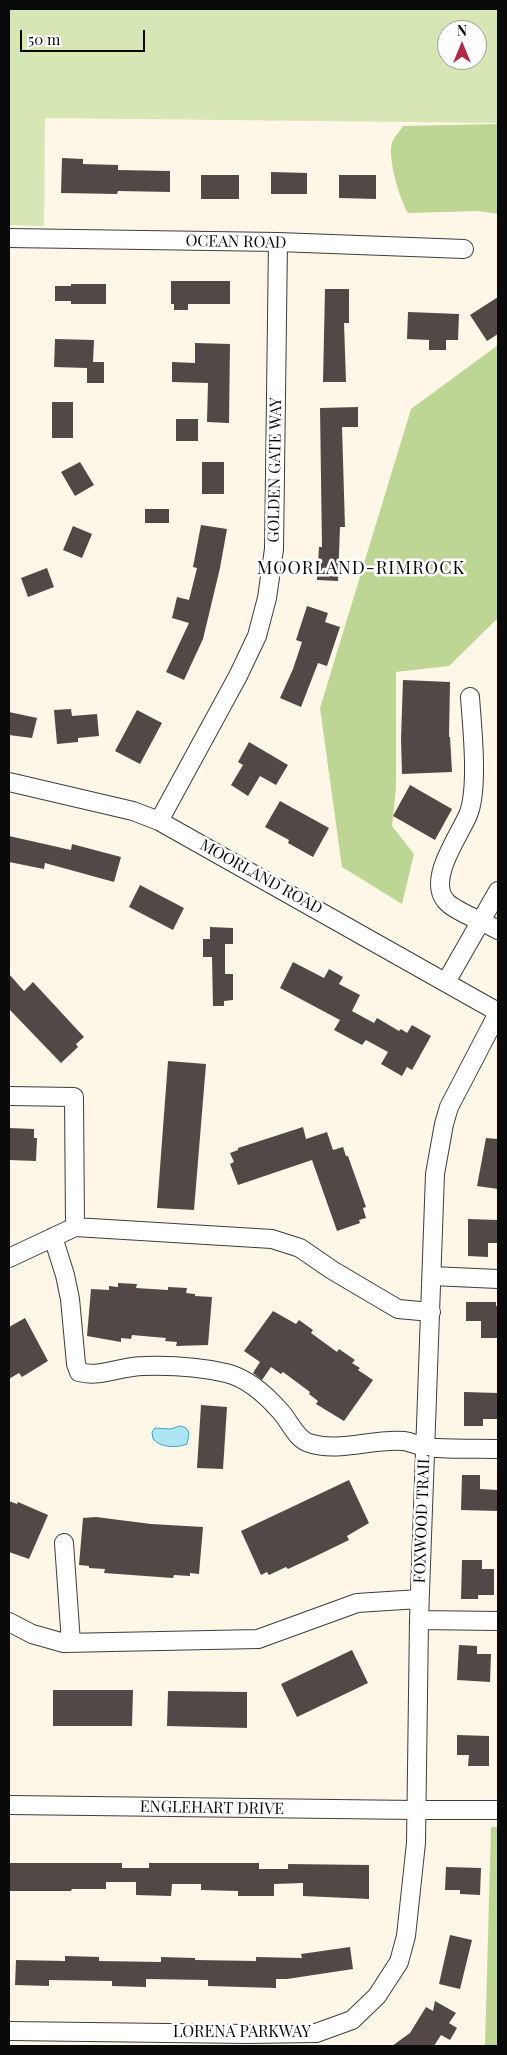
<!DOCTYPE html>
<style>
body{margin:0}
#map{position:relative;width:507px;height:2055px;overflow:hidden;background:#fef6e7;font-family:"Playfair Display",serif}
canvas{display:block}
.frame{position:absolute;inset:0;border:10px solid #0a0a0a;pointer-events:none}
.north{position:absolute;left:437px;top:20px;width:50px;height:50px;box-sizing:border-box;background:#fff;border:1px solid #9d9d9d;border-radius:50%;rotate:0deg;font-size:14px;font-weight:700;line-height:20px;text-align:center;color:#0a0a0a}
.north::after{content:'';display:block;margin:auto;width:18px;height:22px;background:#b22948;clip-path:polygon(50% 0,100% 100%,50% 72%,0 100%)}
.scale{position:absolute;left:20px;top:30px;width:125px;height:22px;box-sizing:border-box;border:2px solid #0a0a0a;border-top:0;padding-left:6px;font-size:15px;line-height:18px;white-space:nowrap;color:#0a0a0a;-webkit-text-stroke:4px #fff;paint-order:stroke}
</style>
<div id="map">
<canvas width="507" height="2055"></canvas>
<div class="frame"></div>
<div class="north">N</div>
<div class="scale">50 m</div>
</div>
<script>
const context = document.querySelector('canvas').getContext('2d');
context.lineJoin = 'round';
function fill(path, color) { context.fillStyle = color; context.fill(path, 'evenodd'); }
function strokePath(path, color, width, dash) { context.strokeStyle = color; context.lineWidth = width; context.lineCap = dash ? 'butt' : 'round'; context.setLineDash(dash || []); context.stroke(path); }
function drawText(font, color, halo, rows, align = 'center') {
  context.font = font + ' "Playfair Display",serif'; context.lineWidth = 5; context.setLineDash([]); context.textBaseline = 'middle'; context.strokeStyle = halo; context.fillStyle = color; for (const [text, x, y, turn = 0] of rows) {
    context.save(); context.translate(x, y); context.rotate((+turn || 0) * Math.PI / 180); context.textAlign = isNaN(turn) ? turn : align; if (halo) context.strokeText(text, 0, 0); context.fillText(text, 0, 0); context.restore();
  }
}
const green = new Path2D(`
 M9,9H498V123L45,118L44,226L9,225ZM447,30H477V60H447Z`);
const forest = new Path2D(`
 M498,124V214L479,211L408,213C400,201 387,156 392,143C394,137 400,131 403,126Z
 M498,345V618L449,666L396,672V788L392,826L414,854L402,904L342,867L320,708L411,409Z
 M491,1827H498V2046H485Z`);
const water = new Path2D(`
 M181,1426L186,1428L189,1433L187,1444C177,1448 161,1448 153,1439L152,1432L155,1428L170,1429Z`);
const building = new Path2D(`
 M62,158L83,159V164L118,165V170L170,171V192L118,191L117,194L61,193Z
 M271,172L307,173V194H271Z
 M201,175H239V199H201Z
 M339,175H376V199L339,198Z
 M171,281H230V304H188V310H174V304H171Z
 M71,284H106V304H71V301H55V286H71Z
 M325,289H349V323H344L346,382H323Z
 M498,297V334L487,341L470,315Z
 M408,312L459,314L458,340H446V350H429V340L407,339Z
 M55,339L94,340L93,362H104V383H87V368L54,367Z
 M195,343L230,344L229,423L207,422L208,383L172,382V362L195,363Z
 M52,402H73V438H52Z
 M358,407V427H342L345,527H340L338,581L317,580L319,547H322L320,408Z
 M176,419H198V441H176Z
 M80,462L94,485L75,496L61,472Z
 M202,462H224V494H202Z
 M145,509H169V523H145Z
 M201,525L227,529L220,568L203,639L184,680L166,672L189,623L172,618L177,597L189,600L197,568L193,567Z
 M73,526L92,534L82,558L63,550Z
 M47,568L54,587L28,597L21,578Z
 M307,606L328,613L325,622L340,627L327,666L318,663L301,707L280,698L293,669L302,642L296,640Z
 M403,680L450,682L449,737H450L452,772L402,774L401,739Z
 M71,709L72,716L97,714L99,736L78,738V742L57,744L54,710Z
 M137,710L162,723L140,764L115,751Z
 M9,712L37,718L32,738L9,735Z
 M249,742L288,765L276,785L260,776L248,796L231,785L243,765L238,762Z
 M410,785L452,809L435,840L393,816Z
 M280,801L329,828L313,857L288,843L289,840L265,827Z
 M9,836L71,850L72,844L121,857L114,882L45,863L44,869L9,862Z
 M140,885L184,908L173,930L129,907Z
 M210,927L233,928V944H225V974H233V1000L224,1001V1006H213L212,957H203V939H210Z
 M293,962L324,978L329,969L343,977L339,984L360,995L352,1011L374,1023L377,1018L399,1031L401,1029L407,1033L412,1025L431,1036L412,1070L407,1067L402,1076L381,1064L388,1052L366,1040L362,1045L334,1030L340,1020L280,988Z
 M9,974L24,991L33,982L84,1037L76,1044L78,1047L61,1063L9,1009Z
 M168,1061L206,1064L194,1210L157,1208Z
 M303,1127L306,1139L327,1132L333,1150L343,1147L346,1156H348L366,1207L363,1208L366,1218L359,1220L360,1223L337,1231L312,1160L238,1185L230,1164L234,1162L230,1153L238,1150V1148Z
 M9,1128L34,1129V1138H37L36,1161L9,1160Z
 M486,1138L498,1139V1189L477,1186Z
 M468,1219L498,1220V1243H488V1257L468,1256Z
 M118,1283L137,1284L136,1288L168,1290V1287L187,1288L186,1293L195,1294V1296L212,1297L208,1345L176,1346L177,1342L165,1341L166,1338L132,1335L131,1339L121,1338V1342L87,1336L91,1289L109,1290V1286L118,1287Z
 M466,1302H496V1306H498V1338H481V1321H466Z
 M273,1311L296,1324L299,1320L313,1330L311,1333L337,1352L339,1349L355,1360L352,1363L360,1368L358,1370L373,1380L344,1421L316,1404L318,1401L309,1394L310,1392L283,1372L281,1374L271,1367L262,1380L253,1373L260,1362L244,1351Z
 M25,1318L48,1361L22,1377L19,1373L9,1379V1327Z
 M464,1392L498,1393L497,1419H483V1426H464Z
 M201,1405L227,1407L223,1469L197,1468Z
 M462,1475H480V1489L498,1490V1511L461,1510Z
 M349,1480L369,1523L347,1536L349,1540L314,1557L288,1569L286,1567L269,1575L267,1572L261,1575L241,1531Z
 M9,1501L17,1504L18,1502L48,1515L29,1559L9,1552Z
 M96,1517L151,1524L203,1527L199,1574L190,1573V1576L174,1575L173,1578L104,1573L105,1569L89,1568V1566L79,1565L83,1518Z
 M462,1560H482V1569H494V1595H478V1599H461Z
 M459,1645L477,1646V1654H491L490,1682L457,1680Z
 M352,1650L368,1683L297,1717L281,1684Z
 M53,1690H133L132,1726H53Z
 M168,1691L247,1692V1728L167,1726Z
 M457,1735L489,1736V1766H468L469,1755H457Z
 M9,1863H122V1868H149V1863H259V1869H288V1864L369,1865V1899L303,1896V1883L274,1884V1896H238V1891L201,1890V1884H172L171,1896L136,1895V1882H106V1889H72L71,1891H9Z
 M446,1867L481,1868L480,1895L460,1894V1890H445Z
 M450,1935L472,1940L460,1989L439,1984Z
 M350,1947L353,1969L287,1979H276V1988L208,1986V1980L146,1979V1987L112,1986V1981L49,1980V1986L15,1985L16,1960L65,1961V1956L99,1957V1961L161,1962V1957L195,1958V1960L256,1961V1957L302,1958L301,1954Z
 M435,2001L456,2013L449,2023L457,2028L450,2040L441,2035L434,2046H392L410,2033L426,2007L433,2011Z`);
const minor = new Path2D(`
 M9,238L278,242L464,249
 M470,697C472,726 479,789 468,815C459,836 428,878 445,900C453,911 485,922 498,930
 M9,782L133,811L159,821L498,1012
 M159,821L238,676L257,636L267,598L274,549L278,242
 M446,982L498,891
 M9,1096L74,1097L75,1227
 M53,1237L65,1275L70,1299L76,1364L79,1372C100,1378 122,1366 143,1366C170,1365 200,1367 226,1373C248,1378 267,1396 281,1412C290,1422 296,1439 309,1443C339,1453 373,1438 404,1441C411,1442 418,1446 426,1447C449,1450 475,1448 498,1449
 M9,1258L75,1227L272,1239L300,1248L332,1270L398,1309L431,1312
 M432,1276L498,1279
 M64,1543L71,1643
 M419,1620L498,1621
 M9,1622L32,1634L64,1643L258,1639L357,1603L419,1599
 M9,1805L415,1810H498
 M9,2031L247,2034L316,2033L352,2020L377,1996L399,1962L406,1936L416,1843L419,1620L435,1174L444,1124L449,1107L498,1013`);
const streetNames = [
 ["OCEAN ROAD",236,242,1],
 ["GOLDEN GATE WAY",275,470,-89],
 ["MOORLAND ROAD",261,877,29],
 ["FOXWOOD TRAIL",422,1519,-88],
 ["ENGLEHART DRIVE",212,1808,1],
 ["LORENA PARKWAY",242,2032]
];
const neighbourhoodNames = [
 ["MOORLAND-RIMROCK",361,568]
];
fill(green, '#d6e6b4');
fill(forest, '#bdd694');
fill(water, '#aee5f3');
strokePath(water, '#39a7c7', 1);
fill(building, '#524947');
strokePath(minor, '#3d3d3d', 20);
strokePath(minor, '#fff', 18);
drawText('16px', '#0a0a0a', '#fff', streetNames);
context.letterSpacing = '1px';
drawText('18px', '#0a0a0a', '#fff', neighbourhoodNames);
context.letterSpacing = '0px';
</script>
